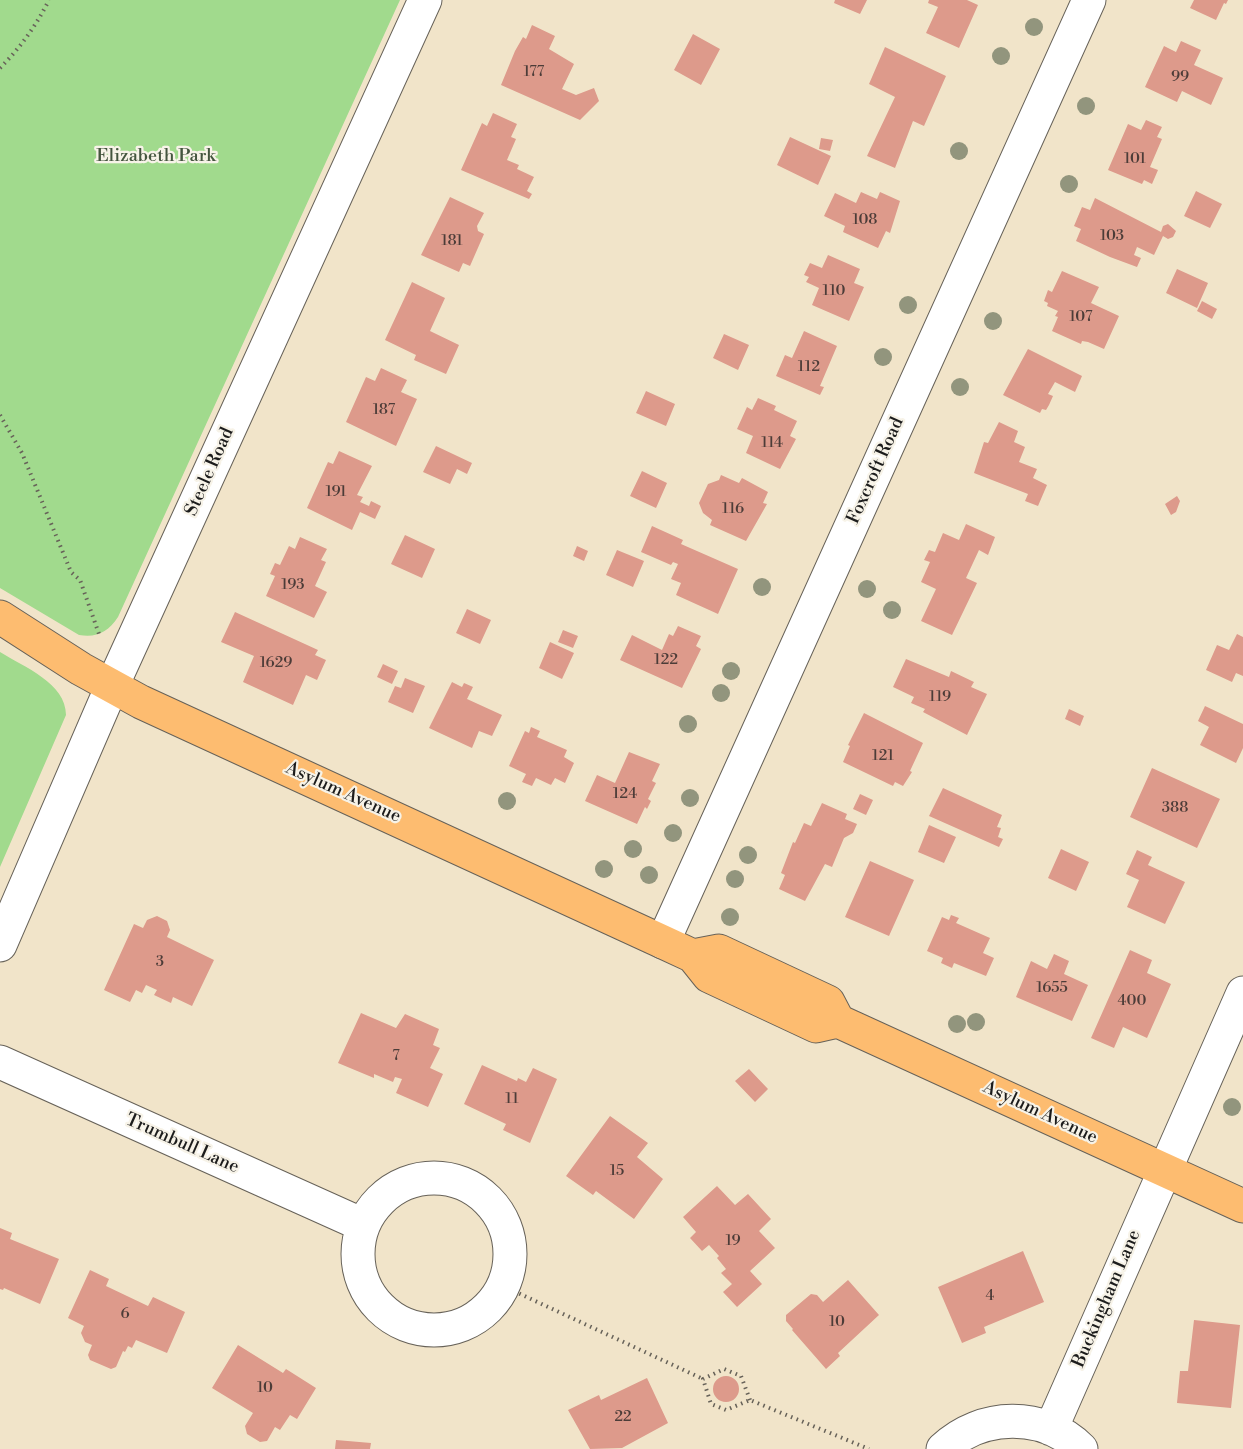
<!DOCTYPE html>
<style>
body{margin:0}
canvas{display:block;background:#f1e4c9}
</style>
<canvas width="1243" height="1449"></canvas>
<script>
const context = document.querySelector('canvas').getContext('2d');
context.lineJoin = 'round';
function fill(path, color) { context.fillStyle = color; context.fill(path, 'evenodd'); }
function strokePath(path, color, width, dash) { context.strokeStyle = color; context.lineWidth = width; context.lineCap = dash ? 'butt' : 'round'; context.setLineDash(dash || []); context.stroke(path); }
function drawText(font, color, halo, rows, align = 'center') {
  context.font = font + ' "Libre Bodoni",serif'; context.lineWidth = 4.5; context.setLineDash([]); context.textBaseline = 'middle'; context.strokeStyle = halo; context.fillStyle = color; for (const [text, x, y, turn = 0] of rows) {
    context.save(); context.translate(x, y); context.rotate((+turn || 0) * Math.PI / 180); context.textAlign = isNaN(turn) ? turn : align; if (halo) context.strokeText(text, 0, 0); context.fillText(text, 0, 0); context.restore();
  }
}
const green = new Path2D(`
 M0,0H400L118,617C108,632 97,638 79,635L0,588Z
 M0,652C24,667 66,683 66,715L0,867Z`);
const building = new Path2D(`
 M835,0H867L860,14L834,3Z
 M929,0H967L978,5L959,48L926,33L938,7L928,3Z
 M1194,0H1228L1226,4L1224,3L1216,20L1190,8Z
 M532,25L555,36L549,49L574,64L562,89L576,95L594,88L599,101L580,120L501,85L515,51L523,37L526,39Z
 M693,34L720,49L701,85L674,70Z
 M1181,41L1201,50L1194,65L1223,78L1211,105L1182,91L1177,102L1145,87L1164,46L1176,52Z
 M885,47L946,76L924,126L913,121L895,168L867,156L895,97L869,84Z
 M493,113L517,124L511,137L516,139L507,160L519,165L517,169L534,177L527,191L532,194L529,199L461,170L482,123L487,126Z
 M1146,120L1162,127L1157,137L1162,139L1150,167L1158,170L1152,184L1144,180L1142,184L1108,170L1128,124L1141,130Z
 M790,137L831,156L818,185L777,165Z
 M821,138L833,140L830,151L819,149Z
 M1196,191L1222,204L1210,228L1184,216Z
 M861,192L877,199L880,192L900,201L890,233L886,231L878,248L843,232L845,226L824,216L835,193L856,203Z
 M450,197L484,213L477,226L478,231L484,234L470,266L463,263L459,272L421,255Z
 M1095,198L1161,232L1163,226L1168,224L1176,231L1173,237L1168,239L1163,236L1154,255L1137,247L1134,255L1141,258L1137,267L1110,257L1076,241L1081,229L1074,226L1082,207L1090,210Z
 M828,255L860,269L854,283L864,287L849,321L812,305L819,288L806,282L809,277L804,275L810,263L822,268Z
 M1177,269L1208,283L1197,308L1166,293Z
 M1062,271L1099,287L1091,303L1119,316L1104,349L1088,342L1082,341L1081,344L1052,331L1058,317L1055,316L1058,311L1047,306L1048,303L1044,301L1048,290L1052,292Z
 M412,282L445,298L430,331L459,345L446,374L414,360L416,355L385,340Z
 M1202,301L1217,309L1212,319L1197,311Z
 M804,331L837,346L820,386L824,387L820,395L776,376L785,355L792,358Z
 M724,334L749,345L738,370L713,358Z
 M1028,349L1082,376L1075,392L1055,382L1048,394L1053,396L1049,405L1046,410L1042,409L1040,413L1003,395Z
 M381,368L407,380L401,392L417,399L396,446L346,422L366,377L375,381Z
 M646,391L675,404L666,426L636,413Z
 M758,398L776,406L774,410L797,421L790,436L796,439L780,469L746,453L753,436L737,429L747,407L752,410Z
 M999,422L1018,431L1014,442L1025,447L1019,462L1037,469L1033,478L1047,485L1038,506L1025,501L1028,494L974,473L984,442L988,443Z
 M436,446L472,463L467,474L457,469L450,484L423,472Z
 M339,451L372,466L357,495L363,497L360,502L369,506L371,501L381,506L375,519L360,512L352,530L307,508L328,462L333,464Z
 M642,471L667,483L656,508L630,496Z
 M721,475L739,483L742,478L768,492L763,503L767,504L746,541L710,525L712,520L703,513L699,503L708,484L719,480Z
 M1177,496L1180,501L1176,512L1171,515L1165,504Z
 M966,524L995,537L988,555L979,550L966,578L977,583L952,635L921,621L936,589L921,582L930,562L924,560L929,550L935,552L943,533L959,540Z
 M652,526L683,540L681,544L738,569L718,614L676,595L681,583L671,579L678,564L673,562L671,565L641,552Z
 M405,535L435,549L422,578L391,564Z
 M300,537L327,549L321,560L326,562L315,586L327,592L314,618L266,596L275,576L270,574L275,563L280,565L289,546L295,549Z
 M577,546L588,551L584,561L573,556Z
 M617,550L644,561L633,587L606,575Z
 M467,609L491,620L480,644L456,633Z
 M235,612L318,650L315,655L326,660L317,680L306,675L293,705L243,682L254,656L221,642Z
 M678,626L701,636L696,646L701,649L682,688L620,660L632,635L662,650L669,634L673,636Z
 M563,630L578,636L573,648L558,642Z
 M1237,634L1243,637V676L1236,673L1232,682L1206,670L1217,645L1229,650Z
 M550,642L574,653L562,679L539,668Z
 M906,659L949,677L951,671L974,682L971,687L987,694L967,735L923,712L925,709L911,703L914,697L893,687Z
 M383,664L398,671L392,684L377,677Z
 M405,678L425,686L413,713L388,702L395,686L401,688Z
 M452,682L462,687L464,683L473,687L467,699L502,715L492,736L479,731L472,748L429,728Z
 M1205,706L1243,724V748L1236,763L1200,745L1209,727L1198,721Z
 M1069,709L1084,716L1080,726L1065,719Z
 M864,713L923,743L910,771L912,772L903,786L895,782L893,786L843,762L850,746L848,745Z
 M531,727L540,731L537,737L567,750L564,757L574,763L565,783L555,778L551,785L536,778L532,786L522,782L526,774L509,766L525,731L529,733Z
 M629,752L660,764L652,781L656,783L648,799L651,801L647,809L645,807L637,824L585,801L597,775L615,783Z
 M1152,768L1220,799L1197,848L1130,817Z
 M943,788L1002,815L997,827L1001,828L998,837L1003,839L999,847L929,816Z
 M860,794L873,800L866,815L853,809Z
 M822,803L847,814L845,819L857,824L853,833L844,838L832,867L825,864L805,901L779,889L785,875L781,873L793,842L795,843L804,823L811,826Z
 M929,825L956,837L944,863L918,852Z
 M1061,849L1089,862L1076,891L1048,878Z
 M1137,850L1152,857L1148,865L1185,882L1165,924L1127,907L1139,880L1126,874Z
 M870,861L914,880L889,936L845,917Z
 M951,915L959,918L956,923L990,938L983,953L994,958L986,976L954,963L952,968L941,963L943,958L927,951L942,917L949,920Z
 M157,916L167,921L170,930L167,937L214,960L192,1006L173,997L171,1003L154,995L157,990L146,985L142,993L136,990L130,1002L104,990L134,924L143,928L147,920Z
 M1130,950L1152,960L1147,973L1171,984L1147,1038L1123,1027L1114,1048L1091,1038Z
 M1054,954L1069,961L1064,974L1088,985L1072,1021L1016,997L1031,961L1047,969Z
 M361,1013L396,1028L405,1014L439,1029L433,1045L440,1048L430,1068L443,1074L428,1107L396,1093L402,1079L395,1077L393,1082L374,1074V1078L338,1063Z
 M482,1065L517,1081L518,1078L526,1082L533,1068L557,1079L530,1143L503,1130L506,1124L464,1104Z
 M749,1069L768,1089L755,1102L735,1081Z
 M610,1116L648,1143L637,1157L663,1179L634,1219L596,1191L593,1195L566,1176Z
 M717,1186L735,1205L748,1194L771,1219L759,1231L775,1248L750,1271L762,1284L737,1307L723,1292L732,1284L721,1273L726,1269L717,1258L719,1256L709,1245L702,1251L690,1238L696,1232L683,1217Z
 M0,1228L12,1233L10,1239L59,1259L40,1304L4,1288L3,1290L0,1289Z
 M1023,1251L1044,1302L984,1327L986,1333L962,1343L938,1287Z
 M90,1270L109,1279L106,1286L148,1306L153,1297L185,1312L167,1353L136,1340L132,1348L128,1346L125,1352L123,1351L116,1367L111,1369L90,1360L88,1355L92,1345L85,1342L81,1333L84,1326L68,1318Z
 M848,1280L879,1315L838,1353L840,1356L826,1369L792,1330L793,1329L786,1321V1315L811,1294L817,1295L823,1302Z
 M1194,1320L1240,1325L1231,1408L1177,1403L1180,1371H1188Z
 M238,1345L283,1373L286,1369L316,1388L297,1419L290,1415L280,1430L275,1427L267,1441L260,1442L247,1434L245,1426L253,1413L212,1388Z
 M713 1389a13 13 0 1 1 26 0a13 13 0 1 1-26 0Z
 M647,1378L668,1423L622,1448L590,1449L568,1410L599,1395L601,1400Z
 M336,1440L371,1443L370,1449H335Z`);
const path = new Path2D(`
 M0,68C20,48 36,26 49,0
 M0,415L22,453L71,572L80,580L99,634
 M503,1286L703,1379
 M750,1400L741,1376L724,1369L703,1379L711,1404L726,1410L750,1400L869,1449`);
const minor = new Path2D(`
 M663,942L1089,0
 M0,945L112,686L425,0
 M0,1062L363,1225
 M358 1254a76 76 0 1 1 152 0a76 76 0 1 1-152 0Z
 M1051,1429L1243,993
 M943,1449C981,1413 1043,1411 1081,1449`);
const major = new Path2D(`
 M0,617L81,669L141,702L663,942L693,956L709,976L816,1026L838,1021
 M693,956L719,951L828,1002L838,1021L1243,1206`);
const trees = [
 [1034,27],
 [1001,56],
 [1086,106],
 [959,151],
 [1069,184],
 [908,305],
 [993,321],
 [883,357],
 [960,387],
 [762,587],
 [867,589],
 [892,610],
 [731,671],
 [721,693],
 [688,724],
 [690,798],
 [507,801],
 [673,833],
 [633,849],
 [748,855],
 [604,869],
 [649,875],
 [735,879],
 [730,917],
 [976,1022],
 [957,1024],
 [1232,1107]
];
const numberNames = [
 ["177",534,72],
 ["99",1180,77],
 ["101",1135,159],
 ["108",865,220],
 ["103",1112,236],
 ["181",452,241],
 ["110",834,291],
 ["107",1081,317],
 ["112",809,367],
 ["187",384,410],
 ["114",772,443],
 ["191",336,492],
 ["116",733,509],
 ["193",293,585],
 ["122",666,660],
 ["1629",276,663],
 ["119",940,697],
 ["121",883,756],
 ["124",625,794],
 ["388",1175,808],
 ["3",160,962],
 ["1655",1052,988],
 ["400",1132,1001],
 ["7",396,1056],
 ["11",512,1099],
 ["15",617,1171],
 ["19",733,1241],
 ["4",990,1296],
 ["6",125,1314],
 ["10",837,1322],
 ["10",265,1388],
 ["22",623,1417]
];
const parkNames = [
 ["Elizabeth Park",156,157]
];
const streetNames = [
 ["Foxcroft Road",876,471,-66],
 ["Steele Road",210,472,-66],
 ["Asylum Avenue",343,793,24],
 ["Asylum Avenue",1040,1113,25],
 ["Trumbull Lane",182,1144,24],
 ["Buckingham Lane",1107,1299,-67]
];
fill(green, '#a1da8d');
fill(building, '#dd9a8b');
strokePath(minor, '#676259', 35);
strokePath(major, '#676259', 35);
strokePath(path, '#676259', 4, [1.5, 4.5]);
strokePath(minor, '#fff', 33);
strokePath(major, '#fdbc70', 33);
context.fillStyle = '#92957d';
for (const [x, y] of trees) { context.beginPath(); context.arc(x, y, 9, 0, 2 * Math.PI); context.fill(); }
drawText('15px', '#4c3c38', null, numberNames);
drawText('18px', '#44553e', '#f7f3e8', parkNames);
drawText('18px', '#1c1c1c', '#f7f3e8', streetNames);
</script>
